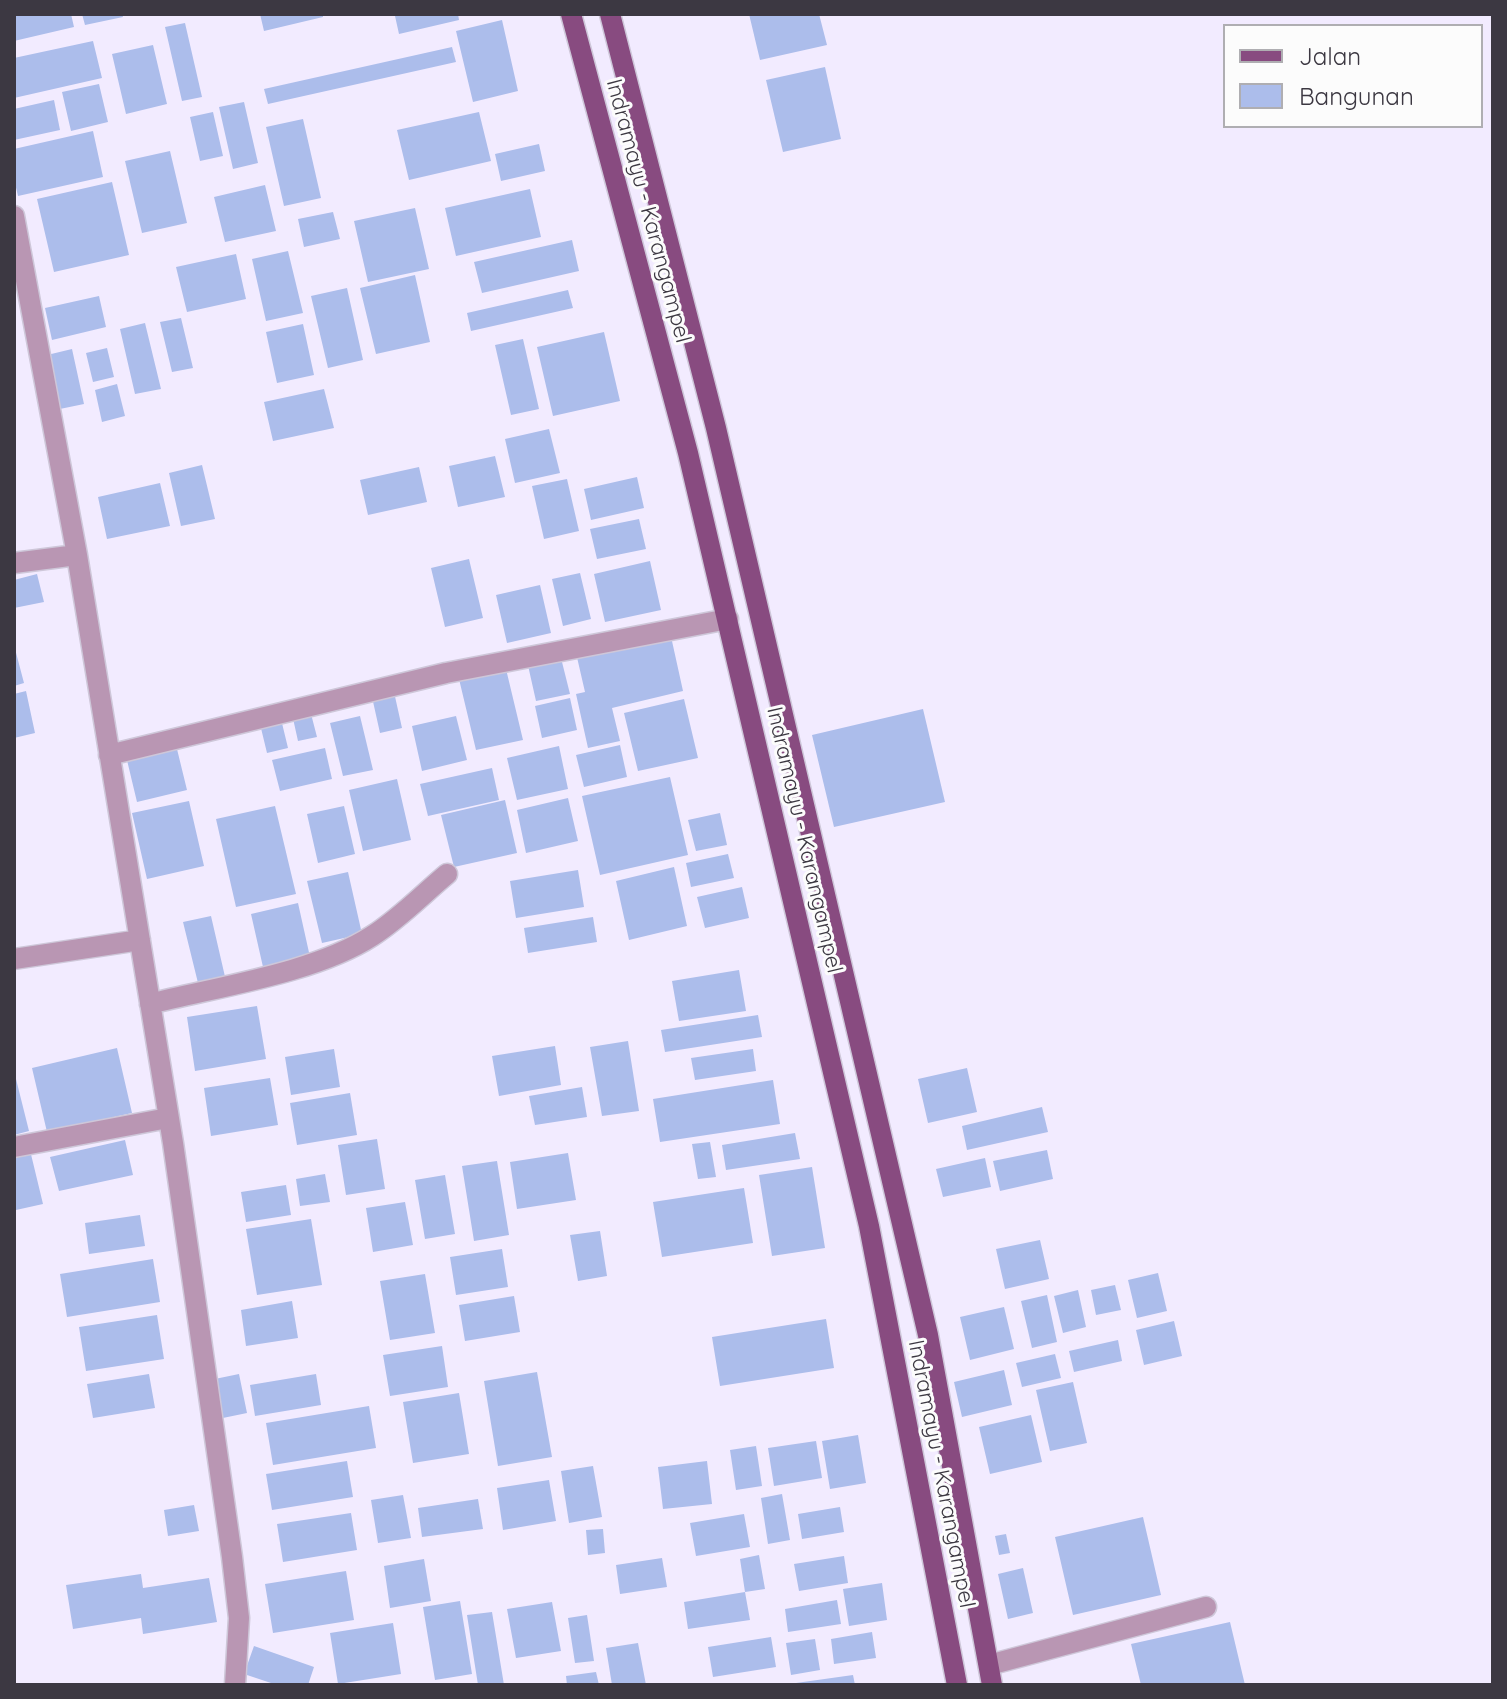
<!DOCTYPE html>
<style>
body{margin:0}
#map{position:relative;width:1507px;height:1699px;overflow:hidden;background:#f2ebff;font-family:Quicksand,sans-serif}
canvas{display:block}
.frame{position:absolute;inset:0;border:16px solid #3c3842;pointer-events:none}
.legend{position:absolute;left:1223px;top:24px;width:260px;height:104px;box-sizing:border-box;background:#fcfcfc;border:2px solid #afaeb2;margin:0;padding:10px 14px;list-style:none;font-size:24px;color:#3c3842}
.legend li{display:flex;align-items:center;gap:16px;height:40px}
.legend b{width:40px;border:2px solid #afaeb2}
</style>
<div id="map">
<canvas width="1507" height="1699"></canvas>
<div class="frame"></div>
<ul class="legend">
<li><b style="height:10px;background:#884b80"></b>Jalan</li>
<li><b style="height:22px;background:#acbdeb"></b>Bangunan</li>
</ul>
</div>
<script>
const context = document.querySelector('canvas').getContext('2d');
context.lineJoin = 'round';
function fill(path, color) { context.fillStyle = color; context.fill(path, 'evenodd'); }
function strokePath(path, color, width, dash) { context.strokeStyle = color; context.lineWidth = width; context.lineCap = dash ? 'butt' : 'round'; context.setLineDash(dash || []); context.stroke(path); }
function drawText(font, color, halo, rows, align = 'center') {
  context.font = font + ' Quicksand,sans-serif'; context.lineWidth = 6; context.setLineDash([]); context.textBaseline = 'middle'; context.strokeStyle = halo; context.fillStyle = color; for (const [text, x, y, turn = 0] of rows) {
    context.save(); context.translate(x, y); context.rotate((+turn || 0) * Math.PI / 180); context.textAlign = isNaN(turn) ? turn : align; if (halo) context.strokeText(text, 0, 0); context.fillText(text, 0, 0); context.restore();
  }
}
const building = new Path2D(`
 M14,14H71L74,27L14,41Z
 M82,14H122L123,17L85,25Z
 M260,14H323V17L264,31Z
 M402,14H458L459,20L399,34L395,16Z
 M749,14H819L827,45L760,60Z
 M502,20L518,91L473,102L456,31Z
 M185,23L202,97L182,101L165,27Z
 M93,41L102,78L14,98V58Z
 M153,45L167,104L126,114L112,54Z
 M452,47L456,62L268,104L264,89Z
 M825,67L841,139L783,152L766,80Z
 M99,84L108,122L71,131L62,92Z
 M54,100L60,130L14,140V109Z
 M244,102L258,163L233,169L219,107Z
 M213,112L223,156L200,161L190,117Z
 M479,112L491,161L409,180L397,130Z
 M303,119L321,198L284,206L266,127Z
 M93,131L103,177L18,196L14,179V149Z
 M539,144L545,171L501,181L495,154Z
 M170,151L187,223L142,233L125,161Z
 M112,182L129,255L54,272L37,199Z
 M265,185L276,231L225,242L214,197Z
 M530,189L541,237L456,256L445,208Z
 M415,208L429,269L368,282L354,221Z
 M333,212L340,239L304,247L298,219Z
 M572,240L579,271L482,293L474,262Z
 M288,251L303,313L266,321L252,259Z
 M236,254L246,299L187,312L176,267Z
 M415,275L430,342L376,354L360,288Z
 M347,288L363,360L328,368L311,296Z
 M568,290L573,308L471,331L467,313Z
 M99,296L106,327L52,340L45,308Z
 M181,318L193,368L172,372L160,322Z
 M145,323L161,389L135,394L120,329Z
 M303,324L314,375L277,383L266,332Z
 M604,332L620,401L553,416L537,347Z
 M523,339L539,409L511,415L495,345Z
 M107,348L114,377L93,382L86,353Z
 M72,349L84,404L55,410L43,356Z
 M117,384L125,416L102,422L95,390Z
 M324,389L334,428L273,441L264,402Z
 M549,429L560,473L515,483L505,439Z
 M495,456L505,497L458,507L449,466Z
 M202,465L215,519L181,526L169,473Z
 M419,467L427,502L368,515L360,480Z
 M637,477L644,508L591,520L584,489Z
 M567,479L579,531L544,539L532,486Z
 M160,483L170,526L107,539L98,497Z
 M639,519L646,549L597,559L590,529Z
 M469,559L483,618L445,627L431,568Z
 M650,561L661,610L605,622L594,574Z
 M580,573L591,619L563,626L552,579Z
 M37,574L44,602L14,608V580Z
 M540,585L551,633L507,643L496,595Z
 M670,632L683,691L612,708L620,741L588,748L576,694L585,692L576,653Z
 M14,645L24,683L14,686Z
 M560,654L570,694L536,701L527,661Z
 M506,669L523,740L476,750L459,679Z
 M26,691L35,733L14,738V694Z
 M394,692L402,728L380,733L372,697Z
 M570,698L577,730L542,738L535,706Z
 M684,699L698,758L638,771L624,713Z
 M923,709L945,802L834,827L812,735Z
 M310,710L317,737L298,741L292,714Z
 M360,716L373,770L343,776L330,723Z
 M456,716L467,760L422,771L412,726Z
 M281,719L288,748L267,753L260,724Z
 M176,745L187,790L137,802L126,756Z
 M620,745L627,777L584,787L576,755Z
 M559,746L568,789L517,800L507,758Z
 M325,748L332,779L280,791L272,760Z
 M492,768L499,800L428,816L420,784Z
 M670,777L688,855L600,875L582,796Z
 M397,779L411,840L363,851L349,790Z
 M568,798L578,841L526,853L517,810Z
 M505,800L517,853L454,867L441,815Z
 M189,801L204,866L147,879L132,813Z
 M275,806L296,894L236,907L216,819Z
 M344,806L355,854L318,863L307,814Z
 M720,813L727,845L696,851L688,820Z
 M728,854L734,878L691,887L686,863Z
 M674,867L687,926L629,940L616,881Z
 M578,870L584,907L516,918L510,881Z
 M348,872L362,934L322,943L307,881Z
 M742,887L749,918L705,928L697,897Z
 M298,903L310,957L263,967L251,914Z
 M211,916L226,981L199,987L183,922Z
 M593,917L597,942L528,953L524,928Z
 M739,970L746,1011L679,1021L672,981Z
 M257,1006L266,1059L195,1071L187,1017Z
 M758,1015L762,1037L665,1052L661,1030Z
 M628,1041L639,1111L602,1116L590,1047Z
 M555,1046L561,1085L499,1096L492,1056Z
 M117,1048L132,1113L47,1132L32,1068Z
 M334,1049L340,1087L291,1095L285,1057Z
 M753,1049L756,1071L695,1080L691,1058Z
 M967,1068L977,1112L928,1123L918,1079Z
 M14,1071L29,1131L14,1135Z
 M270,1078L278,1125L211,1136L204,1088Z
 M773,1080L780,1124L660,1142L653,1099Z
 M582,1087L587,1117L535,1125L529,1096Z
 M350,1093L357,1135L297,1145L290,1103Z
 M1042,1107L1048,1132L967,1150L962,1126Z
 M795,1133L800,1159L726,1170L722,1145Z
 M377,1139L385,1189L346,1195L338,1145Z
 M125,1140L133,1175L59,1191L50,1157Z
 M710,1142L716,1177L698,1179L692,1144Z
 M29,1146L43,1204L16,1210L14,1149Z
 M1047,1150L1053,1179L1000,1191L993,1161Z
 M568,1153L576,1200L517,1209L510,1162Z
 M985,1158L991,1187L943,1197L936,1169Z
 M497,1161L509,1235L474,1241L462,1166Z
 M812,1167L825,1248L772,1256L759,1175Z
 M325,1174L330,1202L300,1206L296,1179Z
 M445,1175L455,1234L425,1239L415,1180Z
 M286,1185L291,1215L246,1222L241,1192Z
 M744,1188L753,1243L662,1257L653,1202Z
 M405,1202L413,1245L373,1252L366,1208Z
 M140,1215L145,1246L89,1254L85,1223Z
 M311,1219L322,1285L257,1295L246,1229Z
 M600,1231L607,1276L578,1281L570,1235Z
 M1040,1240L1049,1279L1005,1289L996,1249Z
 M502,1249L508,1287L456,1295L450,1257Z
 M153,1259L160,1302L67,1317L60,1274Z
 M1158,1273L1167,1311L1137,1318L1128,1280Z
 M425,1274L435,1333L390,1340L380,1281Z
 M1115,1285L1121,1310L1096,1315L1091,1290Z
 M1078,1290L1086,1327L1063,1333L1054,1296Z
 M1047,1295L1057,1342L1032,1348L1021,1301Z
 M514,1296L520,1332L465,1341L459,1305Z
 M292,1301L298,1338L246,1346L241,1310Z
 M1004,1307L1014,1349L970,1360L960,1317Z
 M157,1315L164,1359L86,1371L79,1327Z
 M826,1319L834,1368L720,1386L712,1337Z
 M1174,1321L1182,1356L1144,1365L1136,1330Z
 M1118,1340L1122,1361L1074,1372L1069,1351Z
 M442,1346L448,1387L390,1396L383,1355Z
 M1055,1354L1061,1378L1022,1387L1016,1363Z
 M1004,1370L1012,1405L962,1417L954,1382Z
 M537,1372L552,1457L498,1466L484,1381Z
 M149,1374L155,1408L93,1418L87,1384Z
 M239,1374L247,1413L218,1419L210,1380Z
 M316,1374L321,1405L255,1416L250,1385Z
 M1073,1382L1087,1443L1050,1451L1036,1390Z
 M459,1393L469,1454L413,1463L403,1402Z
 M369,1406L376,1448L273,1465L266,1423Z
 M1031,1415L1042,1462L990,1474L979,1427Z
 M858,1435L866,1483L830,1489L822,1441Z
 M816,1441L822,1478L774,1486L768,1448Z
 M756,1446L762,1486L736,1490L730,1450Z
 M347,1461L353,1497L272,1510L266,1474Z
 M707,1461L712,1504L663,1509L658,1467Z
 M593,1466L602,1517L569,1523L561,1471Z
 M549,1480L556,1521L503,1530L497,1488Z
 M782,1494L790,1540L768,1544L761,1498Z
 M403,1495L411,1538L378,1543L371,1500Z
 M478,1499L483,1529L422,1537L418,1508Z
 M194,1505L199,1531L168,1536L164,1510Z
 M840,1507L844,1532L802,1539L798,1514Z
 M351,1513L357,1550L283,1562L277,1524Z
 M744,1514L750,1547L696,1556L690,1523Z
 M1143,1517L1161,1595L1073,1615L1055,1537Z
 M603,1529L605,1553L588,1555L586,1530Z
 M1006,1534L1010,1553L999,1555L995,1536Z
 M759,1555L765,1589L745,1592L740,1559Z
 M844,1556L848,1583L799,1591L794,1564Z
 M662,1558L667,1587L620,1594L616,1565Z
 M424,1559L431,1601L390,1608L384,1566Z
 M1023,1568L1033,1613L1008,1619L998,1574Z
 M346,1571L354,1620L273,1633L265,1584Z
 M141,1574L143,1588L209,1578L217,1622L143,1634L141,1618L73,1629L66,1585Z
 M882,1583L887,1620L849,1626L843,1589Z
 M745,1592L750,1620L688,1629L684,1602Z
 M837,1600L841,1624L788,1632L785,1609Z
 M460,1601L472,1674L435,1680L423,1607Z
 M552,1602L561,1651L516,1658L507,1609Z
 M492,1612L504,1685H478L467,1615Z
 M587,1615L594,1661L575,1663L568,1618Z
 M1230,1622L1245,1685H1141L1131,1644Z
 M393,1623L401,1674L338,1684L330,1633Z
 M872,1632L876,1658L834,1664L831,1639Z
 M771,1637L776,1667L713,1677L708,1647Z
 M815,1639L820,1670L791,1675L786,1643Z
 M638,1643L646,1685H612L606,1648Z
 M254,1646L314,1667L308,1685H277L244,1674Z
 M596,1672L599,1685H567L566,1676Z
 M853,1675L855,1685H796V1683Z`);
const minor = new Path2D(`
 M14,216L77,555L173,1143L232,1557L239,1618L235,1685
 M14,563L77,555
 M109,755L446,673L728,619
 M14,959L140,940
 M150,1004C216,987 315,973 372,936C399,919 423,894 447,874
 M14,1147L168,1118
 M989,1665L1206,1607`);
const primary = new Path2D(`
 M571,14L688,453L869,1226L957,1685
 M610,14L716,428L928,1335L992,1685`);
const streetNames = [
 ["Indramayu - Karangampel",648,211,75],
 ["Indramayu - Karangampel",804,840,77],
 ["Indramayu - Karangampel",941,1474,79]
];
fill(building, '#acbdeb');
strokePath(minor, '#cec7d9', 23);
strokePath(primary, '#cec7d9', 23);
strokePath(minor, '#b996b3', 20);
strokePath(primary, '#884b80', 20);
drawText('22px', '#3c3842', '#fcfcfc', streetNames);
</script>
